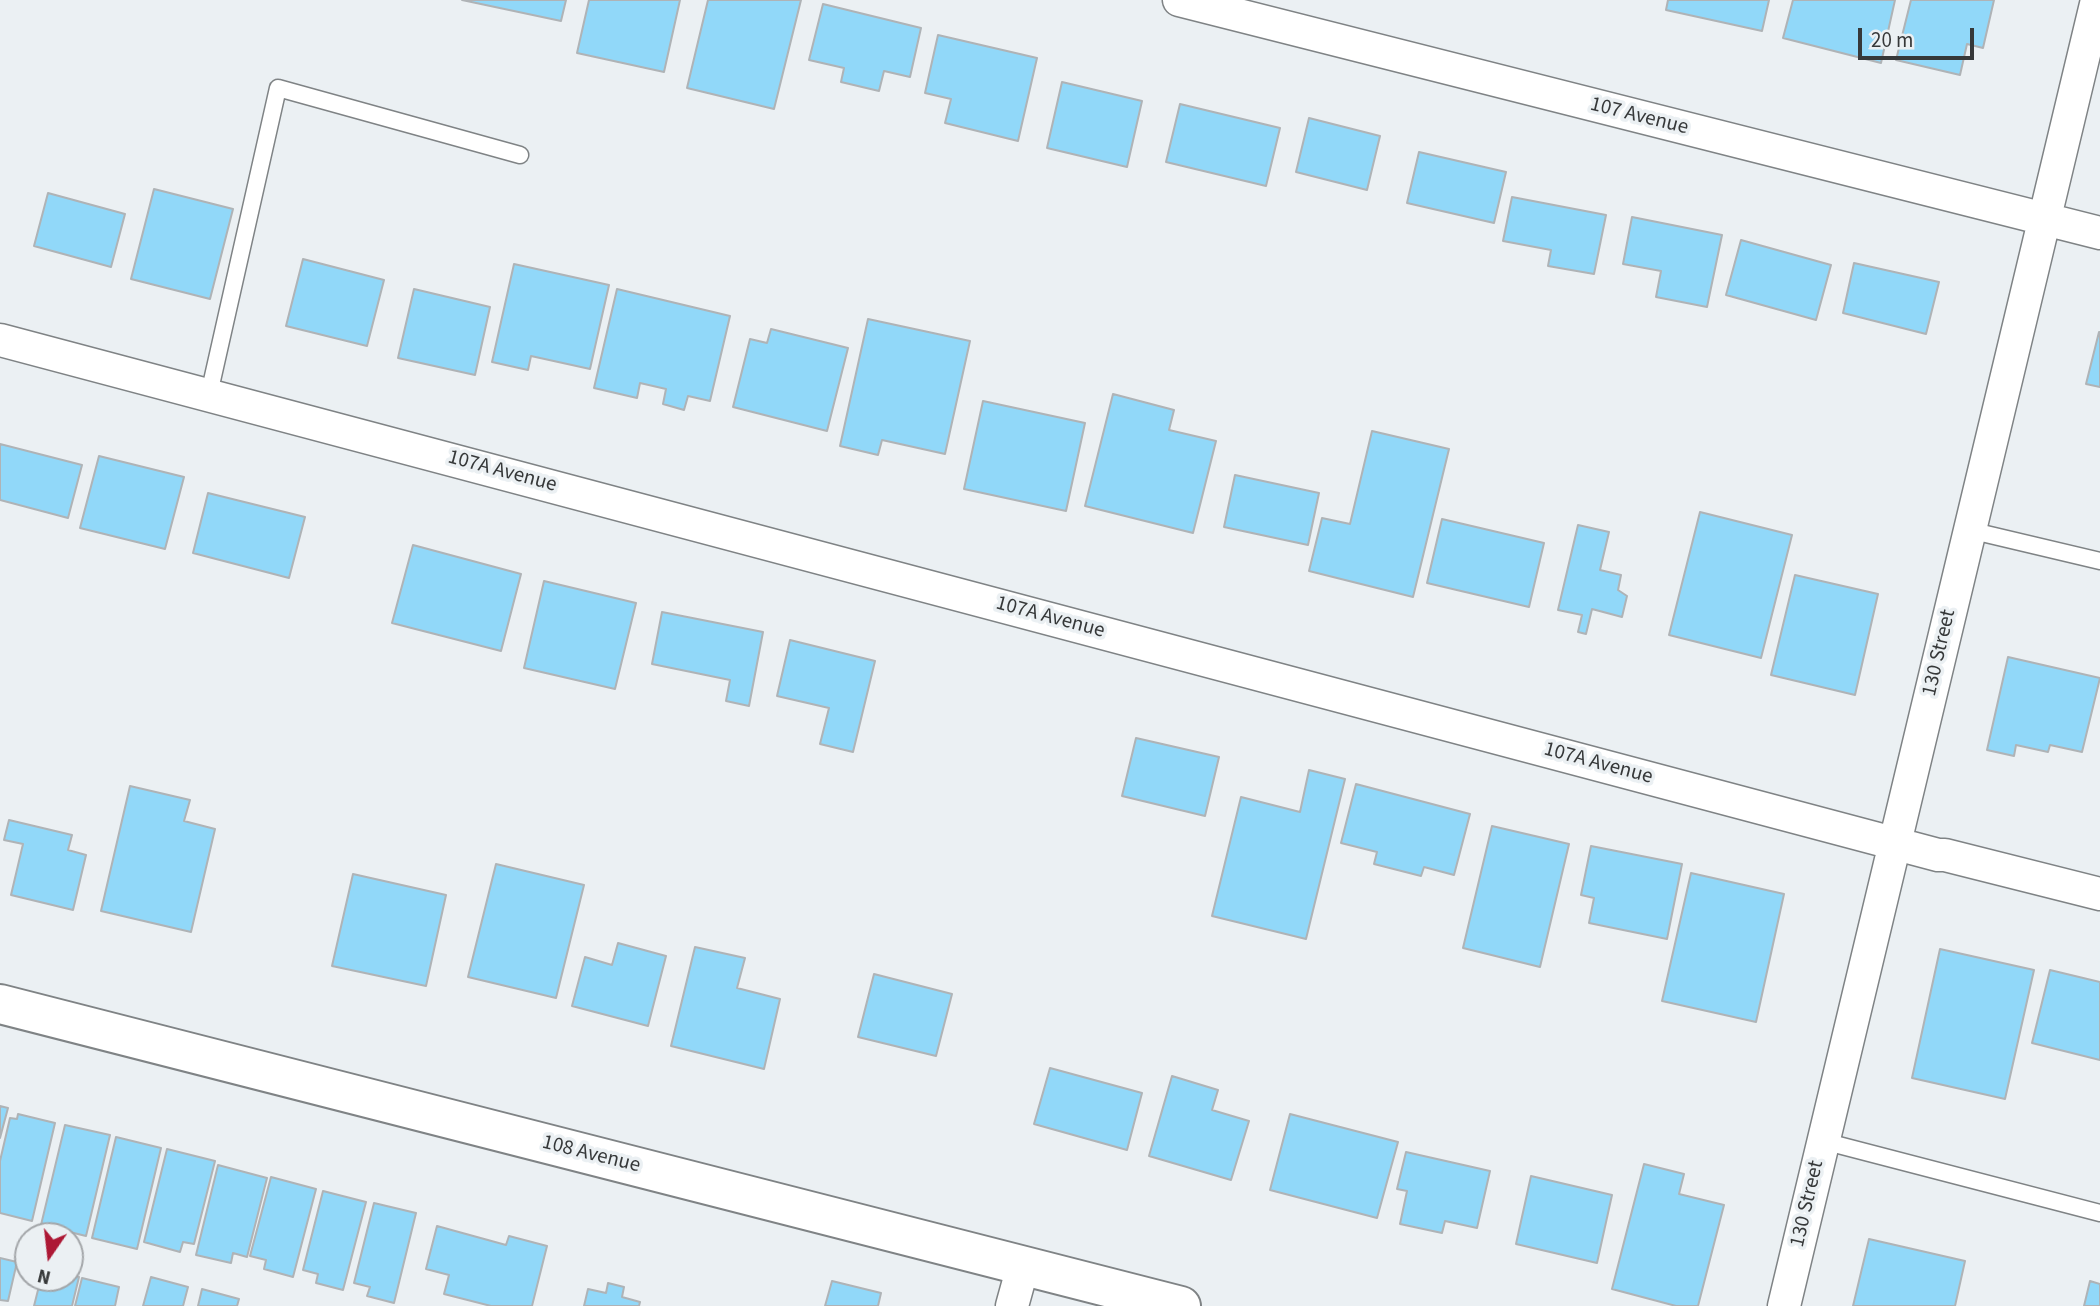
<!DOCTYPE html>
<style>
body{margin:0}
#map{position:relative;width:2100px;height:1306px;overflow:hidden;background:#ebf0f3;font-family:"Source Sans 3",sans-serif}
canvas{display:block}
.north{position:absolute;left:14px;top:1222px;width:70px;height:70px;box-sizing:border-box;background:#ebf0f3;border:2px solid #a3a6a9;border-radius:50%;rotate:194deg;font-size:19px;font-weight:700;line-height:28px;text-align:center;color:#363839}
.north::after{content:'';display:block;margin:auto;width:24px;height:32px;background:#ad1835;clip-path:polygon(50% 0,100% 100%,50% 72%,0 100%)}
.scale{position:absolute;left:1858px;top:28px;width:116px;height:32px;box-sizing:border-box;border:4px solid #363839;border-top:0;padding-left:9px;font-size:21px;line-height:24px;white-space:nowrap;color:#363839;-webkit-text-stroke:5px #ebf0f3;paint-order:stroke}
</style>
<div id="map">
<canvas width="2100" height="1306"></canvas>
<div class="north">N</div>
<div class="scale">20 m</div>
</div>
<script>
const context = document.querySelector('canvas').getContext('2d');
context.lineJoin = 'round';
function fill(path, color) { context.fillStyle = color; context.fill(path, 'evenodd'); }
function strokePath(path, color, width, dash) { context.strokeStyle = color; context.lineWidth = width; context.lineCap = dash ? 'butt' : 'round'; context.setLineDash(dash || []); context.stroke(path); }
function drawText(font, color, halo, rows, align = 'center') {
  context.font = font + ' "Source Sans 3",sans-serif'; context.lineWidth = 7; context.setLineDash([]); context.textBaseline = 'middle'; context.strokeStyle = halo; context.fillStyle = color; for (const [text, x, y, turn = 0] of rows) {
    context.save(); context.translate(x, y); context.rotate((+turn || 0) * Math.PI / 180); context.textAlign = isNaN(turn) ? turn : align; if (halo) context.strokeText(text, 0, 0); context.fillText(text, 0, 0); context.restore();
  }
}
const building = new Path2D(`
 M462,0H566L561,21Z
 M589,0H680L664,72L577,53Z
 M708,0H801L774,109L687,88Z
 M1668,0H1769L1762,31L1666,10Z
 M1793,0H1895L1881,63L1783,38Z
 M1911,0H1994L1983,48L1967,44L1960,75L1896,60Z
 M823,4L921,28L910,77L884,71L879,91L841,82L844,68L809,60Z
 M938,35L1037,58L1018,141L945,123L951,99L925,93Z
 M1062,82L1142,101L1127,167L1047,148Z
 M1180,104L1280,128L1266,186L1166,162Z
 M1309,118L1380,136L1367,190L1296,172Z
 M1419,152L1506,172L1494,223L1407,203Z
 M154,189L233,209L210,299L131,279Z
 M48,193L125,214L111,267L34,246Z
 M1512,197L1606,215L1594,274L1548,266L1551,250L1503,241Z
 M1632,217L1722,235L1707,307L1656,297L1661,271L1623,264Z
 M1741,240L1831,265L1816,320L1726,295Z
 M303,259L384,280L367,346L286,326Z
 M1854,263L1939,282L1926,334L1843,313Z
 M514,264L609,285L590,369L531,356L528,370L492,362Z
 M414,289L490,307L475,375L398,358Z
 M617,289L730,316L710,401L688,396L684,410L663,404L666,389L640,383L637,398L594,388Z
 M868,319L970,341L945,454L882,440L878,455L840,446Z
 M771,329L848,348L827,431L733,407L750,339L767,343Z
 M2099,332H2100V387L2086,384Z
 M1113,394L1174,410L1169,430L1216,441L1193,533L1085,506Z
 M983,401L1085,423L1066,511L964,489Z
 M1372,431L1449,449L1413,597L1309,571L1322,518L1350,524Z
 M0,444L82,465L68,518L0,500Z
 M99,456L184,477L165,549L80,528Z
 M1235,475L1319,493L1308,545L1224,527Z
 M208,493L305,517L289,578L193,553Z
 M1700,512L1792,535L1761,658L1669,635Z
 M1442,519L1544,543L1529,607L1427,583Z
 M1578,525L1609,532L1600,570L1621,575L1618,590L1627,596L1622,617L1592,609L1586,634L1578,632L1582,615L1558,610Z
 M413,545L521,574L501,651L392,623Z
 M1795,575L1878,594L1855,695L1771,675Z
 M544,581L636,603L615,689L524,668Z
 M662,612L763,632L749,706L726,701L730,680L652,664Z
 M790,640L875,661L853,752L820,744L829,708L777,696Z
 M2008,657L2100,678L2082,752L2050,745L2048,752L2016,745L2014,756L1987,750Z
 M1136,738L1219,757L1205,816L1122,796Z
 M1309,770L1345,779L1306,939L1212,916L1241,797L1300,812Z
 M1356,784L1470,814L1454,875L1424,867L1421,876L1374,864L1377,852L1341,843Z
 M130,786L190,800L184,821L215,829L191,932L101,911Z
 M9,820L72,835L68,850L86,855L73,910L11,895L23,844L4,840Z
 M1492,826L1569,844L1540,967L1463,948Z
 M1591,846L1682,864L1667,939L1589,923L1594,898L1581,895Z
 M496,864L584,885L556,998L468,977Z
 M1691,873L1784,894L1756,1022L1662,1001Z
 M353,874L446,895L426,986L332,966Z
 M618,943L666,956L648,1026L572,1006L585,957L612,965Z
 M695,947L745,958L737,988L780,999L764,1069L671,1046Z
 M1940,949L2034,970L2005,1099L1912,1078Z
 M2050,970L2100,982V1060L2032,1043Z
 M874,974L952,994L936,1056L858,1037Z
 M1050,1068L1142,1093L1127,1150L1034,1124Z
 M1172,1076L1218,1090L1212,1110L1249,1121L1231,1180L1149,1156Z
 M0,1106L8,1108L0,1138Z
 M18,1114L55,1123L32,1221L0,1213V1161L10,1118L17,1119Z
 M1290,1114L1398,1142L1377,1218L1270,1190Z
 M65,1125L110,1135L86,1236L41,1225Z
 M116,1137L161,1148L137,1249L92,1238Z
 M167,1149L215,1161L194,1244L183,1242L180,1252L144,1242Z
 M1406,1152L1490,1171L1477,1228L1445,1221L1442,1233L1400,1224L1407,1191L1397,1189Z
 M1644,1164L1684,1174L1679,1194L1724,1205L1698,1306H1676L1612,1289Z
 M218,1165L267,1178L247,1257L233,1253L231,1263L196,1255Z
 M1531,1176L1612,1195L1597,1263L1516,1244Z
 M271,1177L316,1189L293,1277L264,1269L266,1260L250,1256Z
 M323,1191L366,1202L343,1290L316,1283L318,1274L303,1270Z
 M374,1203L416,1213L394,1303L367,1296L370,1287L354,1283Z
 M437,1226L506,1245L509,1236L547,1246L532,1306H491L444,1294L449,1275L426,1269Z
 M1869,1239L1965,1261L1955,1306H1853Z
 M0,1258L17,1262L8,1301L0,1300Z
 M70,1274L79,1277L72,1306H34L41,1278H70Z
 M151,1277L188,1287L183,1306H143Z
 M82,1278L119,1287L115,1306H75Z
 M832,1281L881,1293L878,1306H825Z
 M2090,1281L2100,1284V1306H2084Z
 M608,1283L624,1287L622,1297L640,1302L639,1306H584L588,1289L606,1293Z
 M202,1289L239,1299L237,1306H198Z`);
const service = new Path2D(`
 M209,394L278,88L520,155
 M1969,530L2100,561
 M1823,1141L2100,1213`);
const minor = new Path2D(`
 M1179,0L2100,233
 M0,340L1938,855H1945L2100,894
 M1012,1306L1023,1266
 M1784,1306L2097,0`);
const secondary = new Path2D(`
 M0,1004L1181,1306`);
const streetNames = [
 ["107 Avenue",1639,117,14],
 ["107A Avenue",502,472,15],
 ["107A Avenue",1050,618,15],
 ["130 Street",1940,653,-77],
 ["107A Avenue",1598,764,15],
 ["108 Avenue",591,1155,14],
 ["130 Street",1808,1204,-77]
];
fill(building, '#91d8f9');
strokePath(building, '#afb3b6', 2);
strokePath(service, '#7f8385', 19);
strokePath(minor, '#7f8385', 35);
strokePath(secondary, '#7f8385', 42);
strokePath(service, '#fff', 16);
strokePath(minor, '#fff', 32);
strokePath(secondary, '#fff', 38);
drawText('21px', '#363839', '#ebf0f3', streetNames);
</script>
